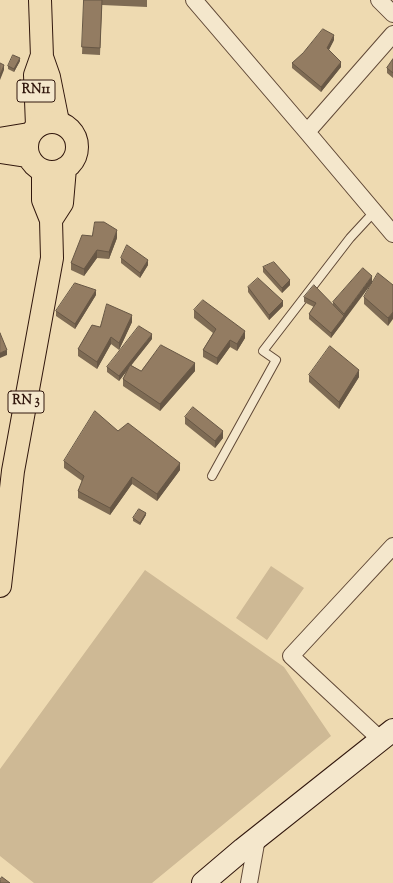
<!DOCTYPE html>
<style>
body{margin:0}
canvas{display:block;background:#eedab1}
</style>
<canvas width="393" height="883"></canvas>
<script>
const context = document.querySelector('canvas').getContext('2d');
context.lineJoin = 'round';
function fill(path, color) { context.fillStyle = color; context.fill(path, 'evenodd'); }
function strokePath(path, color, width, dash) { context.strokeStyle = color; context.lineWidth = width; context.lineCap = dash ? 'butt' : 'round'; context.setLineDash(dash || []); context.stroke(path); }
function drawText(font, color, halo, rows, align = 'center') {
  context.font = font + ' "Sorts Mill Goudy",serif'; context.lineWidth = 3; context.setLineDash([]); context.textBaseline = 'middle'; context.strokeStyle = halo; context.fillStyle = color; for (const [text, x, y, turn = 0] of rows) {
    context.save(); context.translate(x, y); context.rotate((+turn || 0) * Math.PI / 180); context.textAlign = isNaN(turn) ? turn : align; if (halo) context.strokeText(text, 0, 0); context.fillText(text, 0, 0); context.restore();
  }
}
const green = new Path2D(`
 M271,566L304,588L267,640L236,618Z
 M145,570L284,667L331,736L152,883H34L0,856V769Z`);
const service = new Path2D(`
 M212,476L276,360L263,351L350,238L374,212`);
const minor = new Path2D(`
 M194,0L307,132L393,234
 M379,0L393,14
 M307,132L393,34
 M380,739L291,656L393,546
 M249,883L257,838`);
const secondary = new Path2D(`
 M203,883L243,849L393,730`);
const primary = new Path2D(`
 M40,0L42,57L49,77L58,122
 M37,126L35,75L41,58`);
const trunk = new Path2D(`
 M27 147a25 25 0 1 1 50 0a25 25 0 1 1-50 0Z
 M0,139L29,134
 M0,152L28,156
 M51,220L62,203L65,168
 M0,586L13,471L52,258L51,220L43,200V171`);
const wall = new Path2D(`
 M84,0H147V7L102,5L100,55L82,54Z
 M334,40L329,50L341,67L321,92L292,68V63Z
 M393,59V78L387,73V68Z
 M20,61L14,72L8,69V66Z
 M117,238L109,259L97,258L84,276L71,270V263Z
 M121,258L148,265L140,278L121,263Z
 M263,267L290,285L282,293L263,272Z
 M363,268L344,321L331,338L309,319V314L314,307L304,302V297L333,305V302Z
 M393,285L388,326L364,304V297Z
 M248,287L283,306L269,320L248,292Z
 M96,295L75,329L56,316V311Z
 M194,310L245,338L237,351L230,347L217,365L203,357V350L213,333L194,318Z
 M132,322L119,350L111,344L97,369L78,356V349L100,327Z
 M152,339L131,365L141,371H195L160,411L123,386V379L128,369L119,381L107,372V367Z
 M309,375L359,377L339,409L309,382Z
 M185,417L223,438L215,448L185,424Z
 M118,431L180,470L157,501L132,484L110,515L78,498V491L82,481L64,468V461Z
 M146,515L140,525L133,521V518Z`);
const shadedWall = new Path2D(`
 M334,35V40L327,53V48Z
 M20,58V61L14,72V69Z
 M341,62V67L321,92V87Z
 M4,65V70L0,80V75Z
 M117,230V238L109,259V252Z
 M97,250V258L84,276V269Z
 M148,260V265L140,278V273Z
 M372,276V283L331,338V333L344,316V314Z
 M290,280V285L282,293V288Z
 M96,290V295L75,329V324Z
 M283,301V306L269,320V315Z
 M393,312V319L388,326V318Z
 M132,315V322L119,350V343Z
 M245,331V338L237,351V344Z
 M152,334V339L119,381V376Z
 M111,337V344L97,369V362Z
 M230,340V347L217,365V358Z
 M7,350V355L0,358V353Z
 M195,363V371L160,411V404Z
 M359,370V377L339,409V402Z
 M223,431V438L215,448V441Z
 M180,463V470L157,501V494Z
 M132,477V484L110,515V508Z
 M146,513V515L140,525V523Z`);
const building = new Path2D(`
 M84,0H102L100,48L82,47Z
 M323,29L334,35L327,48L341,62L321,87L292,63L303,53Z
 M13,55L20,58L14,69L8,66Z
 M393,59V73L387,68Z
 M0,63L4,65L0,75Z
 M95,222H104L117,230L109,252L97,250L84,269L71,263L82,235L92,236Z
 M127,245L148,260L140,273L121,258Z
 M274,262L290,280L282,288L263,267Z
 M363,268L372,276L344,314L333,302Z
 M378,273L393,285V312L388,318L364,297Z
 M258,278L283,301L269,315L248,287Z
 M75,283L96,290L75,324L56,311Z
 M314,285L344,316L331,333L309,314L316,303L304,297Z
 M203,300L245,331L237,344L230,340L217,358L203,350L216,329L194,310Z
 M107,304L132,315L119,343L111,337L97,362L78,349L92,325L100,327Z
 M139,326L152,334L119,376L107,367Z
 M0,333L7,350L0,353Z
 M161,345L195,363L160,404L123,379L130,365L141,371Z
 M330,346L359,370L339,402L309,375Z
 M193,407L223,431L215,441L185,417Z
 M95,411L118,431L128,423L180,463L157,494L132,477L110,508L78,491L84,476L64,461Z
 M139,509L146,513L140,523L133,518Z
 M2,877L10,883H0V880Z`);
const shields = [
 [36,91,38],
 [26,402,36]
];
const shieldNames = [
 ["RN11",36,91],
 ["RN 3",26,402]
];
fill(green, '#ceb995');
strokePath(service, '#604836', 10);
strokePath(minor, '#604836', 18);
strokePath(secondary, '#31170d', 24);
strokePath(primary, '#31170d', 24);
strokePath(trunk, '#31170d', 24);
strokePath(service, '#f4e7cc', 8);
strokePath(minor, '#f4e7cc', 16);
strokePath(secondary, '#f4e7cc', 22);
strokePath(primary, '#eedab1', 22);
strokePath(trunk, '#eedab1', 22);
fill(wall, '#7e6b54');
fill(shadedWall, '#675745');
fill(building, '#937c62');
strokePath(building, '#675745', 1);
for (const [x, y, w] of shields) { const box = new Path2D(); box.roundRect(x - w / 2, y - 11, w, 22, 3); context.fillStyle = '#f4e7cc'; context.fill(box); strokePath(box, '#31170d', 1); }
drawText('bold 13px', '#31170d', null, shieldNames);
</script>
